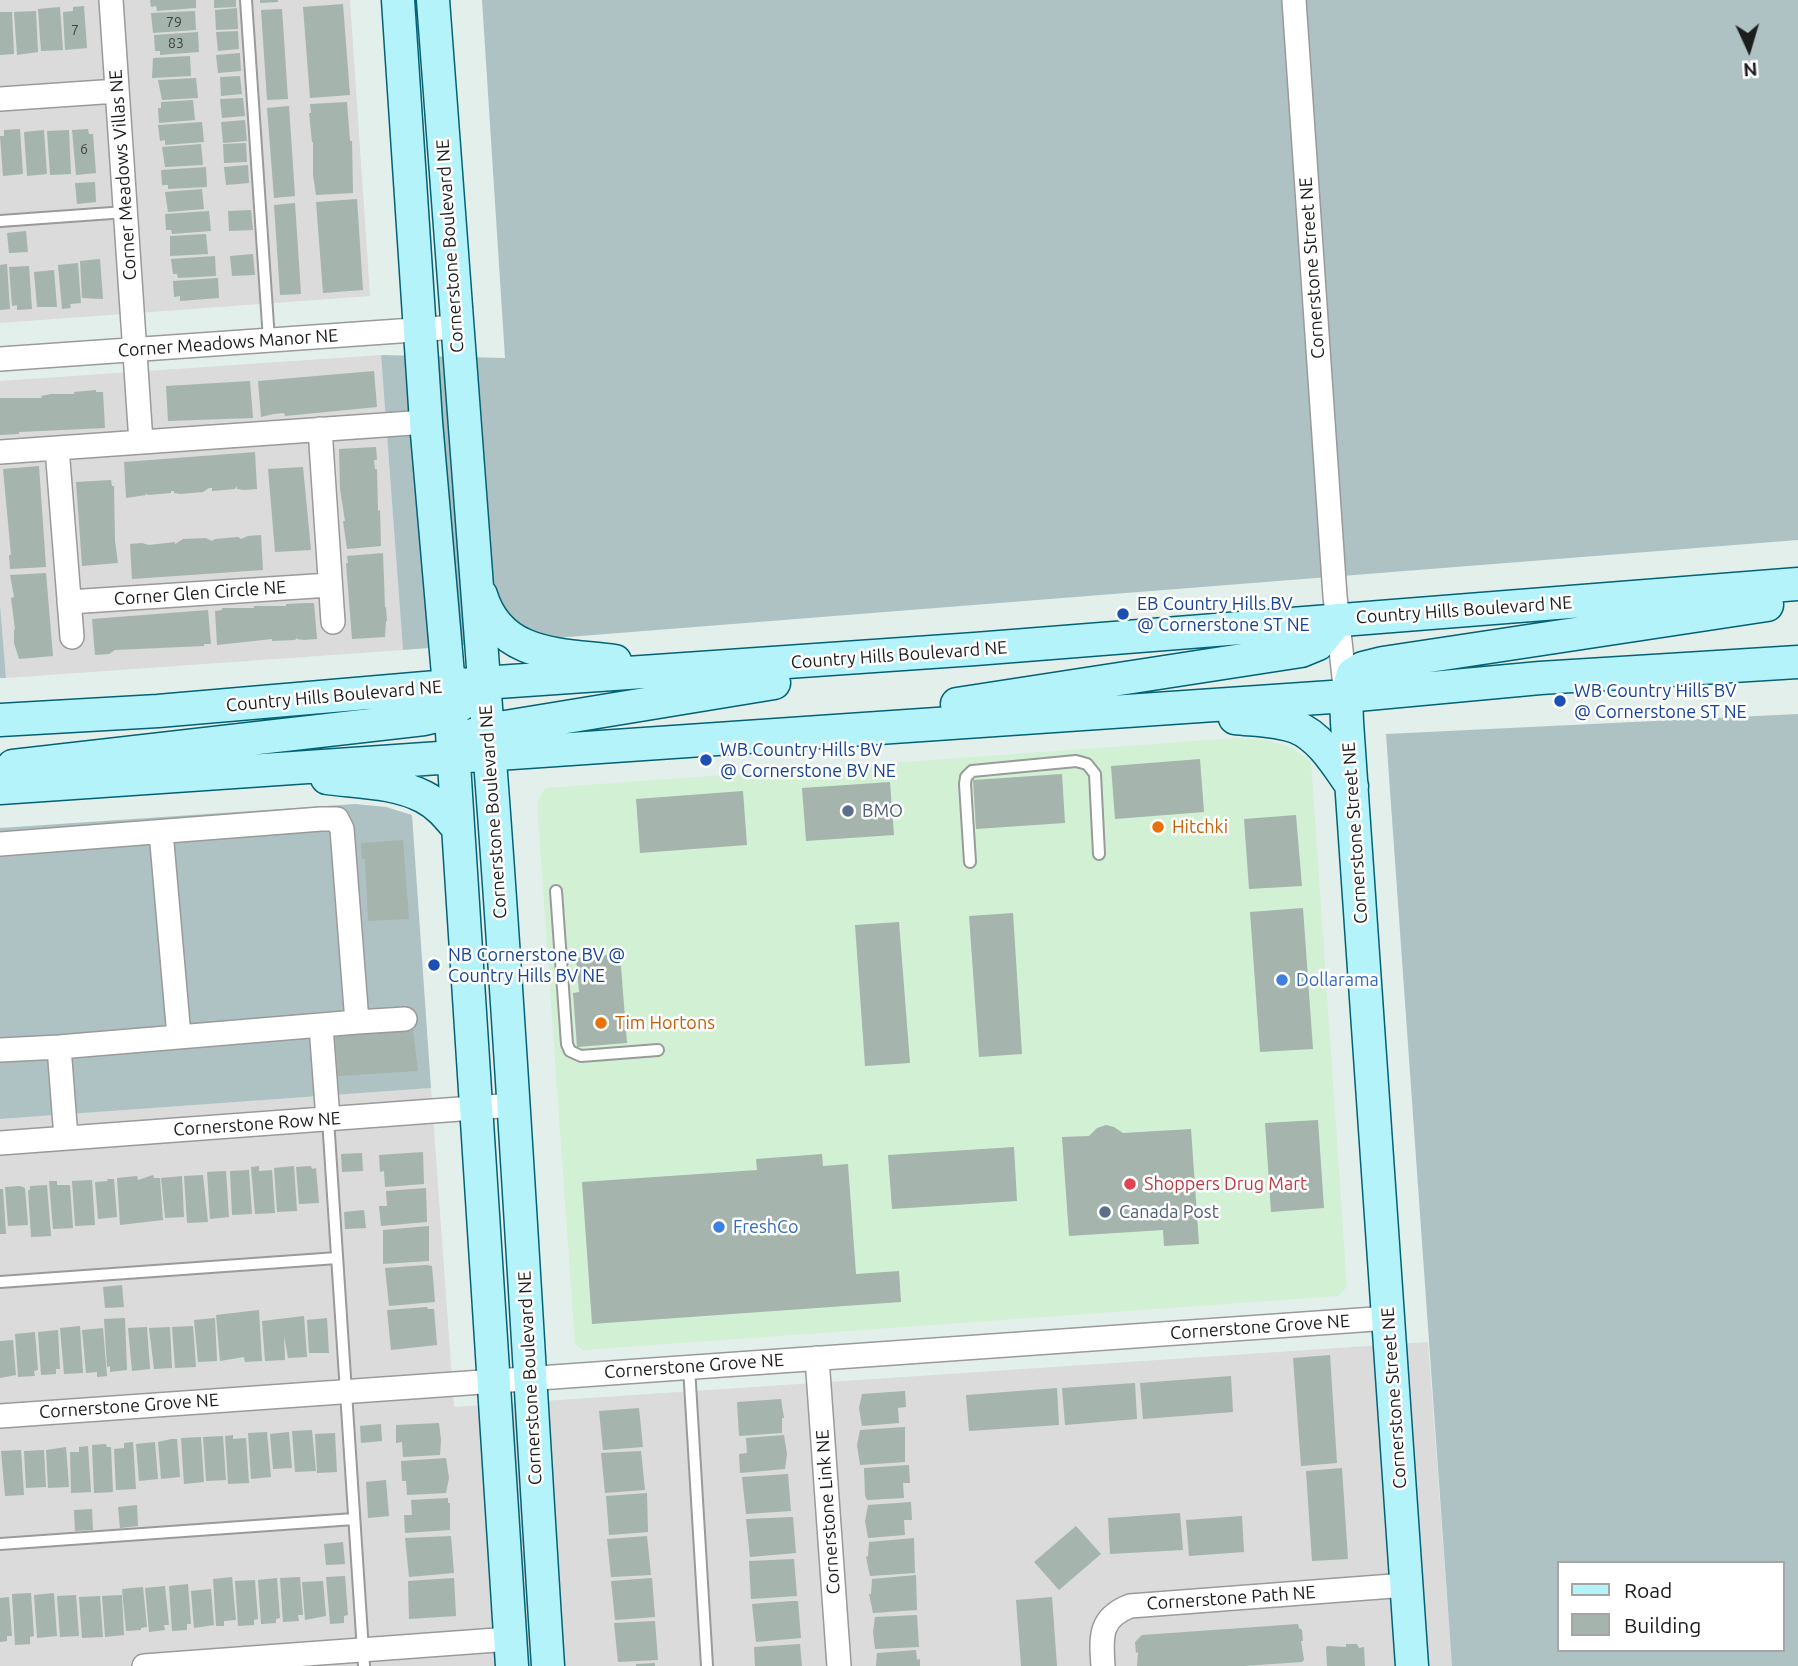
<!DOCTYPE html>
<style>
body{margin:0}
#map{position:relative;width:1798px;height:1666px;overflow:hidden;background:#e3efeb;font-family:Ubuntu,sans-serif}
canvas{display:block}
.legend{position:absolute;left:1557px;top:1561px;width:228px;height:91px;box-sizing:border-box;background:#fff;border:2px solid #a5a5a5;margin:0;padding:9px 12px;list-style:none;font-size:21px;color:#1d1d1d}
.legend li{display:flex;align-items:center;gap:14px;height:35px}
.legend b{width:35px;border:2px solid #a5a5a5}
.north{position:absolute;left:1714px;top:14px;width:70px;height:70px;-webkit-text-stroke:5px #fff;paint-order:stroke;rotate:176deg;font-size:19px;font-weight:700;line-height:28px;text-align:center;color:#1d1d1d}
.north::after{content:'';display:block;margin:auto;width:24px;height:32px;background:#1d1d1d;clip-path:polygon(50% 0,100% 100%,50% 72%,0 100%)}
</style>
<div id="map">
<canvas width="1798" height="1666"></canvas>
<ul class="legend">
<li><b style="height:9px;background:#b5f3fa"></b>Road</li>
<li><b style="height:19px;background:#a5b4ac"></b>Building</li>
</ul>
<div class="north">N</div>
</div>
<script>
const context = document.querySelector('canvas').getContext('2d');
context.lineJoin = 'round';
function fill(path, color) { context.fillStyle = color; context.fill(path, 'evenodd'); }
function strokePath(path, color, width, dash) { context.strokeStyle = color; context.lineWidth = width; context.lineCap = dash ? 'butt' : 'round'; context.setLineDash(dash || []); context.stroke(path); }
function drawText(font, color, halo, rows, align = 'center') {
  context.font = font + ' Ubuntu,sans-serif'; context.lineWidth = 5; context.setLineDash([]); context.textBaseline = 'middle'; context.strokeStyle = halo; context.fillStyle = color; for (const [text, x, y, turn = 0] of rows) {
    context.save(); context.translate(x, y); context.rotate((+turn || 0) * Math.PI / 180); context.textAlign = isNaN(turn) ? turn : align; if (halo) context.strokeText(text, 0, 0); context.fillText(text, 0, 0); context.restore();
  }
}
const residential = new Path2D(`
 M0,0H350L370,296L0,323Z
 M381,355L403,650L6,678L0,604V381Z
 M431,1088L454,1407L1428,1342L1452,1666H0V1119Z`);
const commercial = new Path2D(`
 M1236,738L1266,740L1290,747L1311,761L1347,1287L1338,1296L583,1350L575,1344L537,803L545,788Z`);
const construction = new Path2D(`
 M482,0H1798V540L403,650L381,355L505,358Z
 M0,604L6,678H0Z
 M1798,714V1666H1452L1386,734ZM1558,1563H1782V1650H1558Z
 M355,804L386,807L412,815L431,1088L0,1119V828Z`);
const building = new Path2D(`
 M150,0H196V8L157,11L156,6L151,7Z
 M214,0H236V7L214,8Z
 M260,0H278V2L260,3Z
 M343,4L350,95L310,98L303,7Z
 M84,6L87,48L65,50L63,12L73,11V7Z
 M60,7L63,50L41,51L38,9Z
 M237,8L238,29L216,30L215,10Z
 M282,9L288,99L267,100L261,10Z
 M36,11L38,52L17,55L14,12Z
 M195,11L196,30L153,33L151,13Z
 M0,12H12L14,54L0,55Z
 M238,31L239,49L218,51L216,32Z
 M198,32L199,52L160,55V51H155L154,35Z
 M240,53L241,71L218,73L216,55Z
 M190,56L191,76L152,78L153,58Z
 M240,76L242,94L221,96L220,77Z
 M196,78L198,98L162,100L158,80Z
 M243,98L245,116L222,118L220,99Z
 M193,100L195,120L159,123L158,108H161V102Z
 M347,102L350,141H352L353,193L316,195L313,175V142H312L309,113H311L310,104Z
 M289,106L295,196L274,198L267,108Z
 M245,120L247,141L223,143L221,122Z
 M202,122L204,142L165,145V140L160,141L158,125Z
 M20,129L23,174L3,176L0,136H4V130Z
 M88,129L89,134H93L96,173L76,175L72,130Z
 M44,130L47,174L27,176L24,132Z
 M69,130L71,174L50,175L47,131Z
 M246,143L247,162L224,163L223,144Z
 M201,144L203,165L165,167L162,147Z
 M248,165L249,183L226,185L224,167Z
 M206,167L207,187L168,189V185H162L161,170Z
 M95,182L96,202L77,204L75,183Z
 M202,189L204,209L168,212L165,192Z
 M357,199L363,290L323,293L316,202Z
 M295,203L301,294L280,295L274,205Z
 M251,210L253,230L229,231L228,211Z
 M209,211L211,231L172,234L171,230H166L165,214Z
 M26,231L28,252L9,253L7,233Z
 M206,234L208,254L170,256V236Z
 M253,254L255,275L232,276L230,256Z
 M215,256L216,276L178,278L177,274H173L171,259Z
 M100,259L103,299L82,298L80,261Z
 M78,263L81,303L70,304L71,308L62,309L58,265Z
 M7,264L10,309L0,310V265Z
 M29,266L32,309L17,310V305L12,306L9,267Z
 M54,270L57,307H37L34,272Z
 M218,278L219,298L180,301V296L174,297L173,281Z
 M374,371L377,407L285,416L284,413L274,414L261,417L258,381Z
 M250,381L253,418L168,421L166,386Z
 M96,390V392H103L105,428L19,432V434L0,435V398H42L41,396L51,394H74V392Z
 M376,447L377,460H374L375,469H377L378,511L380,510L381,546L347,549L343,521H345L340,489L339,449Z
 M255,452L257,489L244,490L237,489V486L235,489L212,491V488H209L203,492L180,494L174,493V491H171V493L148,495L145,493L146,495L126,498L124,462Z
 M39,466L46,567L10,569L9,555H11L3,469Z
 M303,467L311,550L275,552L268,469Z
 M111,480L112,486H114L115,541L118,563L82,566L76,482Z
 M261,535L263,570L132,579L130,544L142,543L149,545L175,542V544L183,539L206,538L212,541L215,539L238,537L241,539L248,536Z
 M383,553L385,607H386L387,621H386L385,637L352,639L346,563H348L347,556Z
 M46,573L53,656L19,659L14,643V630L15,629L11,598L14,597L10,575Z
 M306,603H314L317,639L304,640L297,639V638L295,640L272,641V639L217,645L215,611L222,610V608H254V606H286V604Z
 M208,610L211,644H204V646L115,650L109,654L95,655L92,619Z
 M1200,759L1204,812L1115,819L1111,766Z
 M1062,774L1065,823L976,829L973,780Z
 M890,782L894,835L806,841L802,788Z
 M743,791L747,845L640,853L636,799Z
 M1296,815L1302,886L1249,889L1244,819Z
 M403,840L409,919L368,921L365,859H362L361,843Z
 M1303,908L1313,1049L1260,1052L1250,912Z
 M1013,913L1022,1054L979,1057L969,916Z
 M899,922L910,1063L865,1066L855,925Z
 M620,954L627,1043L577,1047L573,993L579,992L576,958Z
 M413,1029L418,1071L338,1076L335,1035L399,1032V1030Z
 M1318,1120L1324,1208L1271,1212L1265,1123Z
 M1106,1125L1114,1127L1123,1133L1191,1129L1199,1244L1164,1246L1163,1230L1069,1236L1062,1137L1089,1136L1097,1128Z
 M1014,1147L1017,1201L892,1209L888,1155Z
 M423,1152L424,1184L385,1187L384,1171L380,1172L379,1155Z
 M362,1153L363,1171L342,1172L341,1154Z
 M822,1154L823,1166L848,1164L856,1274L899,1271L901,1302L592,1324L582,1182L757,1170L756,1159Z
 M259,1166V1171L272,1170L275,1213L255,1214L251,1167Z
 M294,1166L297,1211L277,1212L274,1168Z
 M311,1166L312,1169L316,1168L319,1203L299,1204L296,1167Z
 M249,1170L252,1214L232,1215L230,1171Z
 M226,1171L229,1217L210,1219L207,1172Z
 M153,1175L154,1178H160L163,1220L120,1225L117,1178L137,1176L138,1180Z
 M203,1175L208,1222L187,1223L184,1176Z
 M182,1176L184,1217L165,1218L161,1178Z
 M107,1179H114L117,1217L98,1219L95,1182L108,1181Z
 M92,1180L95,1225L75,1226L72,1181Z
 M49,1181H57V1185H70L73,1228L53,1229Z
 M47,1185L51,1236L31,1237L28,1190H30V1186Z
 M20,1186L25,1188L28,1225L8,1226L5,1187Z
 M426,1188L427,1222L381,1226L379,1206H387L386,1191Z
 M0,1189H3L6,1234H0Z
 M364,1210L366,1228L345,1229L344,1212Z
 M429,1226V1261L383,1264V1230Z
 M426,1265L432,1266L435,1302L389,1306L385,1268Z
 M122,1285L124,1307L105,1308L103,1287Z
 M427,1307L428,1309H434L437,1345L391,1350L387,1310Z
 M259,1310L262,1361L245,1362L244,1357L220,1361L216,1315Z
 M304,1316L307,1357L288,1358L284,1336L285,1360L265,1361L262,1321Z
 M125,1318L127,1370L110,1372V1366L107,1367L104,1319Z
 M215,1318L217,1361L198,1362L194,1320Z
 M327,1318L329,1353H309L307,1320Z
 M80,1326L83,1373L64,1374L60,1328Z
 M193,1326L196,1367L175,1368L172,1327Z
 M147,1327L150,1369L132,1371L128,1328Z
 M170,1327L172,1368L154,1369L149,1328Z
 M103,1328L107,1376L97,1377V1372L86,1373L82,1330Z
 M58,1330L60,1369H56V1374L41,1375L38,1332Z
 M35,1332L38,1370L34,1371L35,1376L18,1377L15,1334Z
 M13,1340L16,1375L0,1378V1341Z
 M1330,1355L1337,1463L1301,1466L1293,1358Z
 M1231,1376L1233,1412L1143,1419L1140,1383Z
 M1135,1383L1137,1419L1065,1425L1062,1388Z
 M1057,1388L1059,1425L969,1431L966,1395Z
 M905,1391L906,1407L898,1408L899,1423L862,1426L859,1408L862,1394Z
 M781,1399L784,1418H782V1433L739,1436L737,1402Z
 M639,1408L643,1447L603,1450L599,1411Z
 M439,1423L441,1440L440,1455L403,1457L402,1442L396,1443V1425Z
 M381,1424L382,1441L361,1443L360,1426Z
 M905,1427V1462L860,1465L857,1445L860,1430Z
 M312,1430L316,1471L295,1472L292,1431Z
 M267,1432L271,1477L251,1479L248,1433Z
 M289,1432L292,1468L273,1469L270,1434Z
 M335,1433L337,1472L317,1473L315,1434Z
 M233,1435V1439L246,1438L249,1483L228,1484L225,1436Z
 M784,1435L787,1454L785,1469L740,1473L739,1454L747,1453L746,1438Z
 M223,1436L226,1480L206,1481L203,1437Z
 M201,1437L204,1482L184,1484L181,1438Z
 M171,1439H177L180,1477L161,1479L158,1442Z
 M133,1442L136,1489L116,1490L114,1449L124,1448V1443Z
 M155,1442L158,1479L139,1481L136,1444Z
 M106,1444L107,1447H111L113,1492L94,1493L92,1445Z
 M88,1446L91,1492L71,1493L70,1452H79V1447Z
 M66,1447L69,1487L48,1488L46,1450Z
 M21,1450L24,1495L5,1496L1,1451Z
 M44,1450L46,1487L26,1488L24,1451Z
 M641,1451L645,1490L605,1493L601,1453Z
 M446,1458L449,1478L446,1493L407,1495L406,1481H402L401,1461Z
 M909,1465L910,1483H903L904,1498L867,1500L865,1495L864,1468Z
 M1342,1468L1348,1559L1312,1561L1306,1471Z
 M788,1474L791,1511L746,1514L742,1477Z
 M386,1480L389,1516L368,1518L366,1482Z
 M647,1493L648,1532L609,1535L606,1496Z
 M448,1498V1503H450V1530L405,1533L404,1515H412L411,1500Z
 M911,1502L912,1520H904L905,1535L868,1538L865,1521L868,1505Z
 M137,1505L138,1526L120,1528L118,1507Z
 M92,1509L93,1530L75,1531L74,1510Z
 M1180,1513L1183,1550L1110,1554L1108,1518Z
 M1242,1516L1244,1552L1189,1556L1186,1520Z
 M793,1517L796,1553L750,1557L746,1519Z
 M1076,1526L1101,1554L1059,1590L1034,1562Z
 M451,1536L454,1573L409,1577L405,1538Z
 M647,1536L651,1575L611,1577L607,1539Z
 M914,1538L915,1573L870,1576L866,1557L868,1556L869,1542Z
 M343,1542L345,1564L326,1565L324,1544Z
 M794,1559L797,1596L751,1599L749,1561Z
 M916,1575L917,1610L873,1613L869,1594H871L872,1579Z
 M345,1576L348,1615L344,1616V1623L330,1624L326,1577Z
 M232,1577L236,1620L224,1621V1626H216L213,1579Z
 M300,1577L303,1615H298L299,1621L283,1622L280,1578Z
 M277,1578L280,1618L276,1619V1623L261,1624L258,1580Z
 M454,1578L456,1616L409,1619L408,1581Z
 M652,1578L655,1617L615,1620L611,1581Z
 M255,1580L258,1619L254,1620V1625L238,1626L235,1581Z
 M323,1581L326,1616L305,1620L302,1582Z
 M188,1584L191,1624H187V1630L172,1631L169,1586Z
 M165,1586L169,1625H164L165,1630L149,1632L145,1588Z
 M143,1587L147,1627L141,1628V1630L126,1631L122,1589Z
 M211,1589L214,1625L194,1628L191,1591Z
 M31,1593L34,1636L30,1637V1644L15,1645L12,1594Z
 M54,1593L57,1636L37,1638L34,1595Z
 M76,1595L79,1636L60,1637L57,1596Z
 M122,1595L124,1635L105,1637L102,1596Z
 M100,1596L103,1637L82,1638L79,1597Z
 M9,1597L12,1636H7V1641L0,1642V1598Z
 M1052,1597L1057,1666H1021L1016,1600Z
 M792,1601H798L801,1638L756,1642L752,1604Z
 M917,1615L919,1647L875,1649L873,1632L875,1617Z
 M655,1621L658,1660L618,1662L614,1623Z
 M1298,1624L1299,1628L1302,1630L1303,1641H1301L1304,1660L1302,1662L1244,1666H1137L1138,1652L1136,1653L1135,1642L1142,1635Z
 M800,1644L802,1666H755L754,1647Z
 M1346,1644H1357L1359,1648L1364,1647L1365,1666H1327L1326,1648L1327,1646L1346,1647Z
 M916,1650L917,1660L920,1659V1666H876L877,1653Z
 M655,1663V1666H636V1664Z`);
const lane = new Path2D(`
 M246,0L269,340
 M0,221L126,212
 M970,862L965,784L966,777L972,771L1076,761L1087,764L1095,774L1099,854
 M556,891L567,1044L570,1051L581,1056L658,1050
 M328,1119L364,1666
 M0,1282L337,1258
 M689,1367L707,1666
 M0,1544L354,1519`);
const street = new Path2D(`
 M111,0L141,442
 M1294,0L1335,596L1346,695
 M0,99L117,91
 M0,359L456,327
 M320,429L333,622
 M57,448L72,637
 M0,452L426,422
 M69,602L330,585
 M161,832L179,1036
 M0,844L321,819H337L342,829L357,1022L59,1047L0,1050
 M357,1022L405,1019
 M321,1026L328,1119
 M59,1047L66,1138
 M0,1143L514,1105
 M817,1358L839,1666
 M0,1416L1389,1318
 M144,1666L510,1639
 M1103,1666C1101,1637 1099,1618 1130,1606L1406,1585`);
const secondary = new Path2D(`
 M398,0L426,422L449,686L512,1666
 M433,0C451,262 473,524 492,787C514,1079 529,1373 548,1666
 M481,595C500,658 561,654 615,661
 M957,704L1301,651L1318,644L1337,620
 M1235,718C1254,720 1278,720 1296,727C1321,737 1337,765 1352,786
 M0,720L158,711L483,683L975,649L1798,584
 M467,737L487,730L774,683
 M13,766L424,719L450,713L465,701
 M327,778C359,782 396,782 424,797C438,804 447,815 457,827
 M0,788L1346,696L1540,678L1798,662
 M1412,1666L1347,722L1346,696L1353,674L1363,668L1383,663L1767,605`);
const markers = [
 [1123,614,7,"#1a4fb4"],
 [1560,701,7,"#1a4fb4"],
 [706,760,7,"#1a4fb4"],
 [848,811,7,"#5c6f8a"],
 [1158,827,7,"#e8710a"],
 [434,965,7,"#1a4fb4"],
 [1282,980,7,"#3f7fe0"],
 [601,1023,7,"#e8710a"],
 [1130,1184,7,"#e0444e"],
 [1105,1212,7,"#5c6f8a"],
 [719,1227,7,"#3f7fe0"]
];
const numberNames = [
 ["79",174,22],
 ["7",75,30],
 ["83",176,43],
 ["6",84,149]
];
const streetNames = [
 ["Corner Meadows Villas NE",123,175,-94],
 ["Cornerstone Boulevard NE",450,246,-94],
 ["Cornerstone Street NE",1312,268,-94],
 ["Corner Meadows Manor NE",228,343,-4],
 ["Corner Glen Circle NE",200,593,-4],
 ["Country Hills Boulevard NE",1464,610,-4],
 ["Country Hills Boulevard NE",899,655,-4],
 ["Country Hills Boulevard NE",334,696,-5],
 ["Cornerstone Boulevard NE",493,812,-94],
 ["Cornerstone Street NE",1355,833,-94],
 ["Cornerstone Row NE",257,1124,-4],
 ["Cornerstone Grove NE",1260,1327,-4],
 ["Cornerstone Grove NE",694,1366,-4],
 ["Cornerstone Boulevard NE",530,1378,-93],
 ["Cornerstone Street NE",1394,1398,-94],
 ["Cornerstone Grove NE",129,1406,-4],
 ["Cornerstone Link NE",828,1512,-94],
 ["Cornerstone Path NE",1231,1598,-4]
];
const transitNames = [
 ["EB Country Hills BV",1137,604],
 ["@ Cornerstone ST NE",1137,625],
 ["WB Country Hills BV",1574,691],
 ["@ Cornerstone ST NE",1574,712],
 ["WB Country Hills BV",720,750],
 ["@ Cornerstone BV NE",720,771],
 ["NB Cornerstone BV @",448,955],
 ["Country Hills BV NE",448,976]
];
const serviceNames = [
 ["BMO",862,811],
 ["Canada Post",1119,1212]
];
const foodNames = [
 ["Hitchki",1172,827],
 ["Tim Hortons",615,1023]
];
const shopNames = [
 ["Dollarama",1296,980],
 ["FreshCo",733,1227]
];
const healthNames = [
 ["Shoppers Drug Mart",1144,1184]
];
fill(residential, '#dadbda');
fill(commercial, '#d2f0d4');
fill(construction, '#aec2c3');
fill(building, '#a5b4ac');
strokePath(lane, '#9a9a9a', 14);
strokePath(street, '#9a9a9a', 26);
strokePath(secondary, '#036275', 35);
strokePath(lane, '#fff', 10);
strokePath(street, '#fff', 23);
strokePath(secondary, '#b5f3fa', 32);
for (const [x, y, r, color] of markers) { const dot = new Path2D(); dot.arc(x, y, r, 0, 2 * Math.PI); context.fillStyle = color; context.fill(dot); strokePath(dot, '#fff', 2.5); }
drawText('14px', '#3f4341', null, numberNames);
drawText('18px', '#1d1d1d', '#fff', streetNames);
drawText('18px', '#164399', '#fff', transitNames, 'left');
drawText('18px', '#4e5e75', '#fff', serviceNames, 'left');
drawText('18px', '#c56008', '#fff', foodNames, 'left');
drawText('18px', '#366cbe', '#fff', shopNames, 'left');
drawText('18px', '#be3a42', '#fff', healthNames, 'left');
</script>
